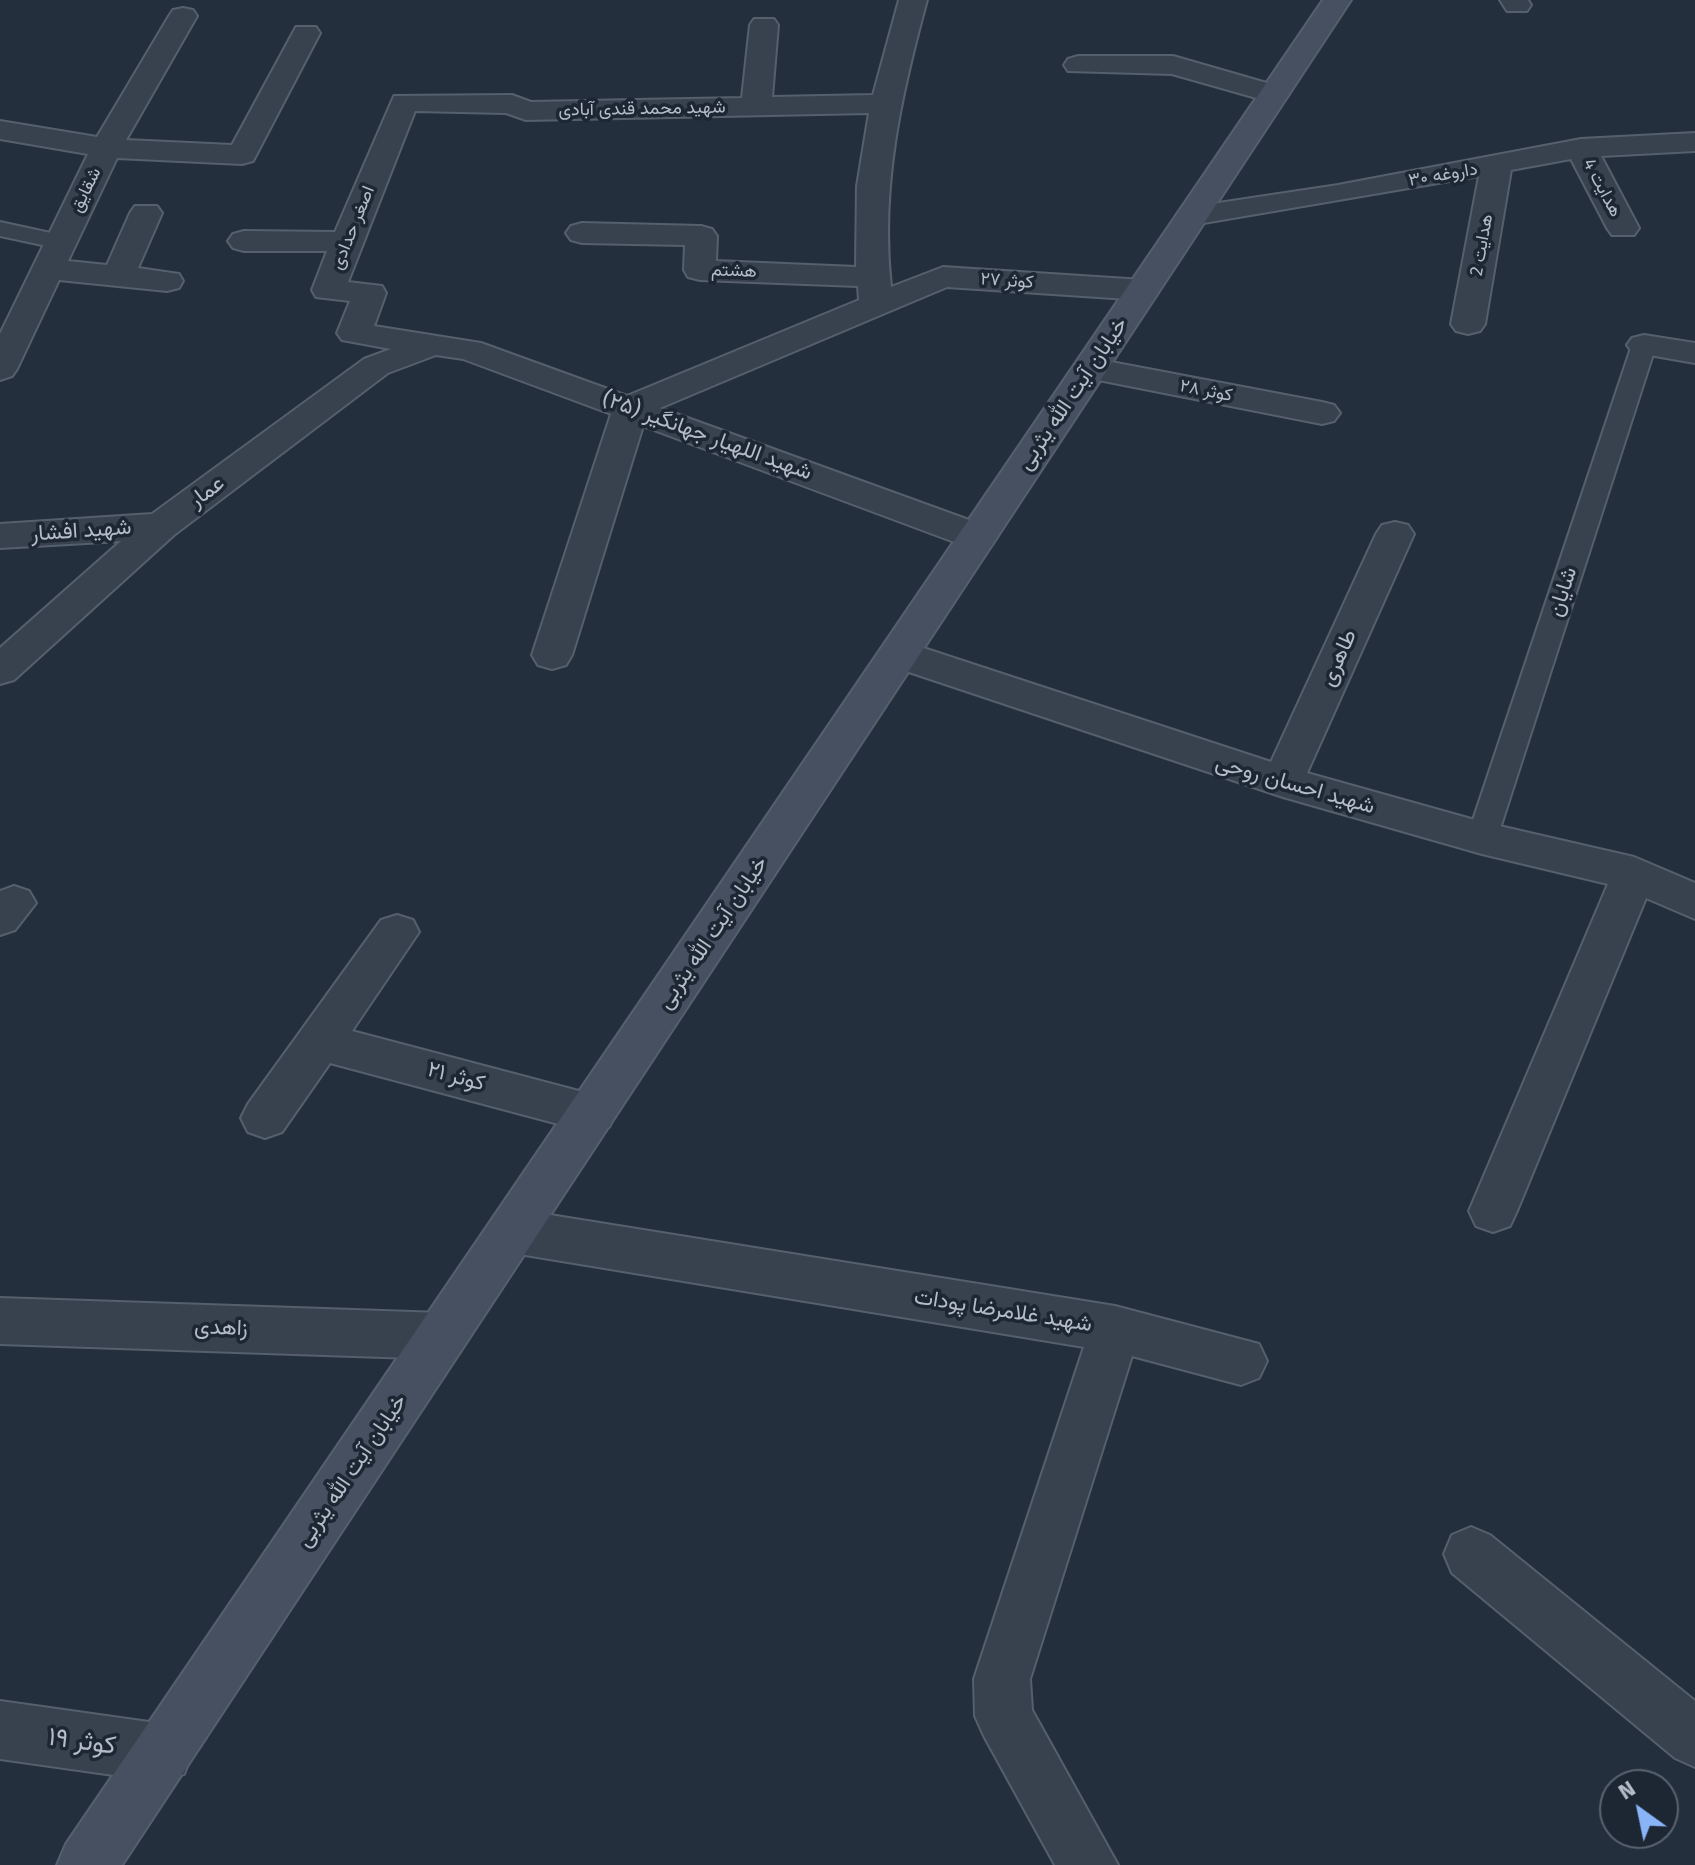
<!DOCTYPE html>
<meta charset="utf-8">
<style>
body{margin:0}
#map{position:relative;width:1695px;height:1865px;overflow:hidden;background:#242f3e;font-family:"Fira Sans",sans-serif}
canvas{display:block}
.north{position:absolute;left:1599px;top:1769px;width:80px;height:80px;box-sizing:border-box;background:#1d2633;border:2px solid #59626f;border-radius:50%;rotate:327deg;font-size:22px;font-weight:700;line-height:32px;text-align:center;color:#b4bcc9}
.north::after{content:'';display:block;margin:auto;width:28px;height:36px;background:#8ab4f8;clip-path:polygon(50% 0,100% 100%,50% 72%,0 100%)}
</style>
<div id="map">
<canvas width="1695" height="1865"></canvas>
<div class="north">N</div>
</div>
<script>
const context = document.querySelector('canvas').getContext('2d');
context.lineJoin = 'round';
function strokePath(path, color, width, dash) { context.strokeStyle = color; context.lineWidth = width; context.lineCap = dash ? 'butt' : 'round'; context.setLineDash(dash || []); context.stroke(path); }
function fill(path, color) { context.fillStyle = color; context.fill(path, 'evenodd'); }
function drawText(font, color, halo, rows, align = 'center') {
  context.font = font + ' "Fira Sans",Vazirmatn,sans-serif'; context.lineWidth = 7; context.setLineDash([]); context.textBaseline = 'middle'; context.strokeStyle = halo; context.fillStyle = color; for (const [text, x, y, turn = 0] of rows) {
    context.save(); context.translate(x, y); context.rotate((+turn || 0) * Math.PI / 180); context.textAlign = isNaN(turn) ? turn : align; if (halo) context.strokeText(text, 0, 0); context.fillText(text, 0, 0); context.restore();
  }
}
const lane = new Path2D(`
 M0,222L69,237L73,242L61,249L0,236Z
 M1644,338L1656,345L1497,838L1493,846L1482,850L1471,846L1467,838L1632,345Z`);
const street = new Path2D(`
 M899,0H927C901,95 880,188 891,287L943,267L1143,280L1155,283L1159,290L1155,297L1143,300L947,287L660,408L991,528L997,537L991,546L978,549L965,546L643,426L572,655L566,665L552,669L538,665L532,655L611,414L463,359L436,355L388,373L174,535L14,680L0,684V648L121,541L0,548V524L152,514L364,359L391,349L342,340L337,333L350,301L316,297L312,290L327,251H244L233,248L228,241L233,234L244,231L335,232L394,96L512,95L531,102L742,98L750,25L754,19H774L778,25L772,97L873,95ZM415,111L506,113L526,120L869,113L857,186L856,267L716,261L717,236L712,229L701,226L582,223L571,226L566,233L571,240L582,243L685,245L684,270L688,277L700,280L858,286L859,300L627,396L481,343L374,326L386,293L382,286L348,282Z
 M1500,0H1528L1531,5L1527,11H1507Z
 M183,8L193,10L197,16L126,140L232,145L296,27H316L320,33L253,161L242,164L117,158L68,261L107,265L130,213L135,206H157L162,213L138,268L179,274L183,281L179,288L167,291L59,280L17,369L12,376L0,380V334L88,154L0,139V121L97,137L169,16L173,10Z
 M1078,56H1173L1284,88L1289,94L1284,100L1274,103L1172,74L1068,71L1064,65L1068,59Z
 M1695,133V151L1601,156L1639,228L1634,235H1612L1607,228L1571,159L1511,170L1485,324L1480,331L1468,334L1456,331L1451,324L1479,176L1192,225L1181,223L1176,216L1181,209L1192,207L1338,185L1581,139Z
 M1644,335L1695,343V363L1632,352L1627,345L1632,338Z
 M1090,358L1322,402L1334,405L1340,413L1334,421L1322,424L1078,376L1073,369L1078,362Z
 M1395,522L1408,525L1414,534L1307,773L1482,822L1634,857L1695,883V919L1646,898L1517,1211L1510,1226L1493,1232L1476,1226L1469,1211L1608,884L1482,854L1283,797L885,664L879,654L885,644L899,640L1271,762L1376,534L1382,525Z
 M14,886L29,891L36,903L15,930L0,935V891Z
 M397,915L413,920L419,932L352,1031L609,1099L616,1113L609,1127L592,1133L330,1063L282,1132L265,1138L248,1132L241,1118L248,1104L381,920Z
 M513,1209L1115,1306L1259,1344L1267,1361L1259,1378L1241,1385L1132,1356L1030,1679L1032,1710L1118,1865H1055L984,1736L975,1716L974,1679L1084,1347L513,1253L496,1246L488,1231L496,1216Z
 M0,1298L442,1313L460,1320L467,1336L460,1352L442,1359L0,1344Z
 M1471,1527L1490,1535L1695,1701V1767L1675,1758L1452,1573L1444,1554L1452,1535Z
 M0,1701L163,1724L184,1732L192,1753L184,1774L163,1782L0,1759Z`);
const secondary = new Path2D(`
 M1323,0H1351L122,1865H57L66,1844Z`);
const farStreetnames = [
 ["شهید محمد قندی آبادی",642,109,-1],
 ["داروغه ۳۰",1443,175,-10],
 ["هدایت 4",1602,188,62],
 ["شقایق",86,190,-64],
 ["اصغر حدادی",353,228,-68],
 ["هدایت 2",1482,245,-80],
 ["هشتم",734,271,2],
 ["کوثر ۲۷",1007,281,4],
 ["کوثر ۲۸",1206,391,11]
];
const streetNames = [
 ["خیابان آیت الله یثربی",1073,394,-56],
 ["شهید اللهیار جهانگیر (۲۵)",707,436,20],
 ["عمار",207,492,-37],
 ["شهید افشار",81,531,-4],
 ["شایان",1563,592,-72],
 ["طاهری",1339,658,-66],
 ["شهید احسان روحی",1295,785,16],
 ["خیابان آیت الله یثربی",713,933,-56],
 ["کوثر ۲۱",456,1077,15],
 ["شهید غلامرضا پودات",1003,1311,9],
 ["زاهدی",221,1328,2],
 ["خیابان آیت الله یثربی",352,1471,-56]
];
const nearStreetnames = [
 ["کوثر ۱۹",82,1742,8]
];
strokePath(lane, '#565f6c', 4);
strokePath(street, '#565f6c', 4);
strokePath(secondary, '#565f6c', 4);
fill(lane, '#38414e');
fill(street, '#38414e');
fill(secondary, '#465061');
drawText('18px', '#b4bcc9', '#1d2633', farStreetnames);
drawText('22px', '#b4bcc9', '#1d2633', streetNames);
drawText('26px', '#b4bcc9', '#1d2633', nearStreetnames);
</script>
